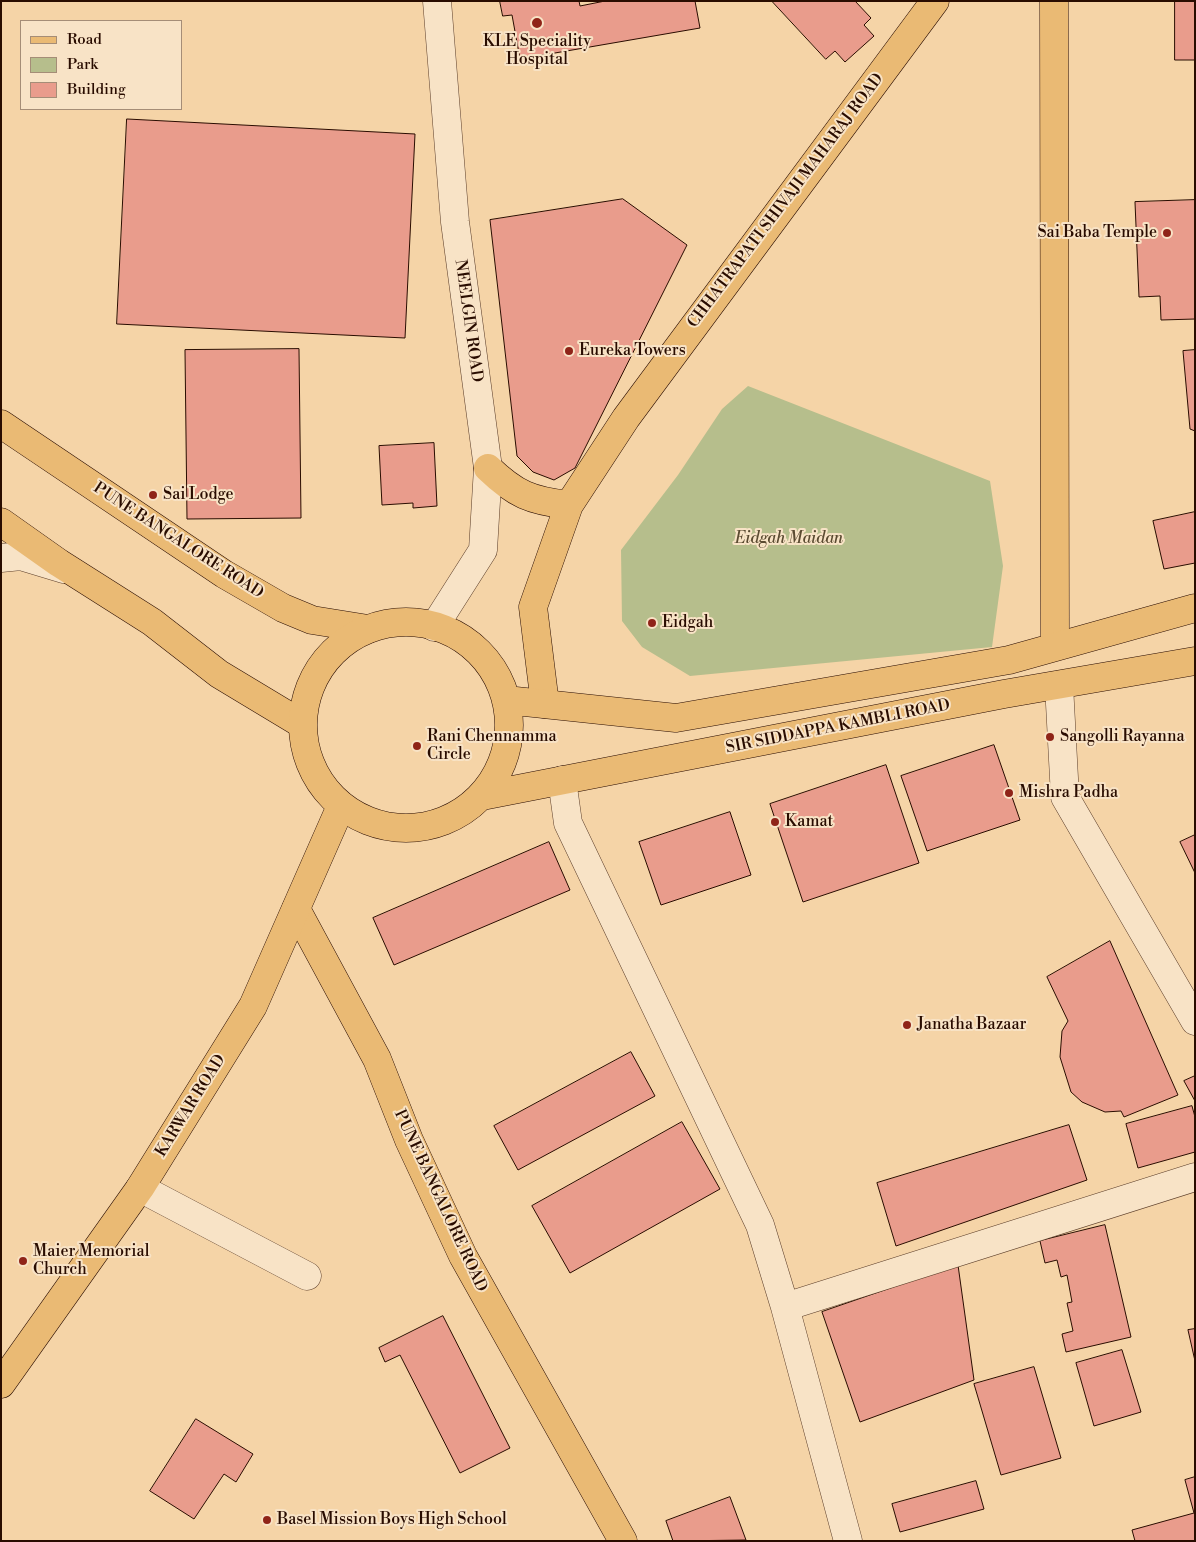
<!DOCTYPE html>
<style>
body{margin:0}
#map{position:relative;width:1196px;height:1542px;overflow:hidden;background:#f5d4a7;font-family:"Libre Bodoni",serif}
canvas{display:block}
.frame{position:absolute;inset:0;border:2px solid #290c00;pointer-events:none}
.legend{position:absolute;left:20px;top:20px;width:162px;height:90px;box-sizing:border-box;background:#f8e3c6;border:1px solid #a58d77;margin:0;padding:6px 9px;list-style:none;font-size:15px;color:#290c00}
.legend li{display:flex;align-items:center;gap:10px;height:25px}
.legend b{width:25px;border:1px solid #a58d77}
</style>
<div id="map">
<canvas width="1196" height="1542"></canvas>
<div class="frame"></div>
<ul class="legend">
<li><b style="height:6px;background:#eaba74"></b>Road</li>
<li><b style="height:14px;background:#b6be8c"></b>Park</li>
<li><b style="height:14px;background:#e99c8c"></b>Building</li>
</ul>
</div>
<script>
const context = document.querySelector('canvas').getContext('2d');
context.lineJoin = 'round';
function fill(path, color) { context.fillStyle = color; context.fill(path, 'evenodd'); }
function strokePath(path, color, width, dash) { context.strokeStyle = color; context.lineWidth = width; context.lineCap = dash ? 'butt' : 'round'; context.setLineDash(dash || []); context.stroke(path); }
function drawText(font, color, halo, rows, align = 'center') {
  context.font = font + ' "Libre Bodoni",serif'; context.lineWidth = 4; context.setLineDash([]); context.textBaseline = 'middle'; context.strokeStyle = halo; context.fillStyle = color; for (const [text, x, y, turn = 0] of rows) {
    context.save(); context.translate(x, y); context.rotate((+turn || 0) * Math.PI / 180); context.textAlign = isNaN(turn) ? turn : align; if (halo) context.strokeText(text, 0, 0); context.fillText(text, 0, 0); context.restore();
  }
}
const green = new Path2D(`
 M748,386L990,481L1003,566L992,647L690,676L642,647L622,621L621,550L678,475L722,409Z`);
const building = new Path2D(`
 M500,1H579L580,6L605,1H695L700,28L520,59L512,15L503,16Z
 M772,1H855L871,18L864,25L874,36L845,62L835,51L826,59Z
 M1175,1H1195V60H1175Z
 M127,119L415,134L405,338L117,324Z
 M623,199L687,245L575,468L554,480L533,472L517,456L490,220Z
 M1195,200V319L1161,320L1160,296L1139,297L1135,202Z
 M299,349L301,518L187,519L185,350Z
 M1195,350V431L1190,429L1183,351Z
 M434,443L437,506L413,508V503L382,505L379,446Z
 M1195,512V563L1164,569L1153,521Z
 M994,745L1020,820L927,851L901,776Z
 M886,765L919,863L803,902L770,804Z
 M730,812L751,875L661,905L639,842Z
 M1195,835V873L1180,842Z
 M549,842L570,890L394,965L373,918Z
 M1110,941L1178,1095L1124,1117L1121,1111L1105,1112L1082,1102L1071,1092L1060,1057L1062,1031L1068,1021L1047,977Z
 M631,1052L655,1096L518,1170L494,1126Z
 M1195,1076V1101L1184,1081Z
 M1192,1106L1195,1117V1152L1138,1168L1126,1124Z
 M682,1122L720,1189L570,1273L532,1206Z
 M1069,1125L1087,1180L896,1246L877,1183Z
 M1105,1225L1131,1337L1066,1352L1062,1334L1073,1331L1067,1303L1072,1302L1067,1275L1061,1277L1057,1260L1045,1263L1040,1241Z
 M958,1265L974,1380L860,1422L822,1312Z
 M443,1316L510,1448L460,1473L400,1355L385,1362L379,1348Z
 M1195,1329V1361L1188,1330Z
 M1122,1350L1141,1412L1094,1426L1076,1363Z
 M1034,1367L1061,1458L1001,1475L974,1384Z
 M196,1419L253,1454L236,1482L224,1474L194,1519L150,1491Z
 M1195,1477V1541H1135L1132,1530L1194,1513L1185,1480Z
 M976,1481L984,1509L900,1532L892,1504Z
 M730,1497L746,1540L673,1541L666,1521Z`);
const minor = new Path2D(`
 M1,558L21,556L64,569
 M434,627L483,550L488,468L455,222L437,1
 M1059,685L1065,797L1195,1021
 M562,780L568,823L760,1225L785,1307L848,1541
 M140,1188L307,1276
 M785,1307L1195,1177`);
const major = new Path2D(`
 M1054,1L1055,646
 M1,424L224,574L283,608L312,620L368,629
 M488,468C515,494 531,501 569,505
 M1,522L59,563L152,622L219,674L302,724
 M545,704L533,607L569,505L626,418L935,1
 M296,909L377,1059L409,1140L463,1256L623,1541`);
const highway = new Path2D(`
 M303 725a103 103 0 1 1 206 0a103 103 0 1 1-206 0Z
 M506,700L676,718L1009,660L1195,608
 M482,796L1004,694L1195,661
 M1,1384L140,1188L253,1006L341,806`);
const markers = [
 [537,23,6,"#8f2418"],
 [1167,233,5,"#8f2418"],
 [569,351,5,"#8f2418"],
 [153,495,5,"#8f2418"],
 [652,623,5,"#8f2418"],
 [1050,737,5,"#8f2418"],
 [417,746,5,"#8f2418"],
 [1009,793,5,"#8f2418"],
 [775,822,5,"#8f2418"],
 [907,1025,5,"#8f2418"],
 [23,1261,5,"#8f2418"],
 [267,1520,5,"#8f2418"]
];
const poiNames = [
 ["KLE Speciality",537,42,"center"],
 ["Hospital",537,60,"center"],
 ["Sai Baba Temple",1157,233,"right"],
 ["Eureka Towers",579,351],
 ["Sai Lodge",163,495],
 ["Eidgah",662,623],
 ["Rani Chennamma",427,737],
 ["Circle",427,755],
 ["Sangolli Rayanna",1060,737],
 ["Mishra Padha",1019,793],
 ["Kamat",785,822],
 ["Janatha Bazaar",917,1025],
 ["Maier Memorial",33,1252],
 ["Church",33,1270],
 ["Basel Mission Boys High School",277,1520]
];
const streetNames = [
 ["CHHATRAPATI SHIVAJI MAHARAJ ROAD",786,201,-53],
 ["NEELGIN ROAD",468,321,82],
 ["PUNE BANGALORE ROAD",178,541,33],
 ["SIR SIDDAPPA KAMBLI ROAD",838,727,-11],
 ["KARWAR ROAD",191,1106,-58],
 ["PUNE BANGALORE ROAD",440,1201,65]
];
const parkNames = [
 ["Eidgah Maidan",789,539]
];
fill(green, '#b6be8c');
fill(building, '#e99c8c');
strokePath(building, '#290c00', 1);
strokePath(minor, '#5c3e2a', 29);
strokePath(major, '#290c00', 29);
strokePath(highway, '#290c00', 29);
strokePath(minor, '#f8e3c6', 28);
strokePath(major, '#eaba74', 28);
strokePath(highway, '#eaba74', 28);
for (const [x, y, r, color] of markers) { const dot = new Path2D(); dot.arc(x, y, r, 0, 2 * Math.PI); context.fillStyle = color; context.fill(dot); strokePath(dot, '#f8e3c6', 2); }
drawText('16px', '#290c00', '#f8e3c6', poiNames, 'left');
drawText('16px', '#290c00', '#f8e3c6', streetNames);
drawText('italic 16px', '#5a4a31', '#f8e3c6', parkNames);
</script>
